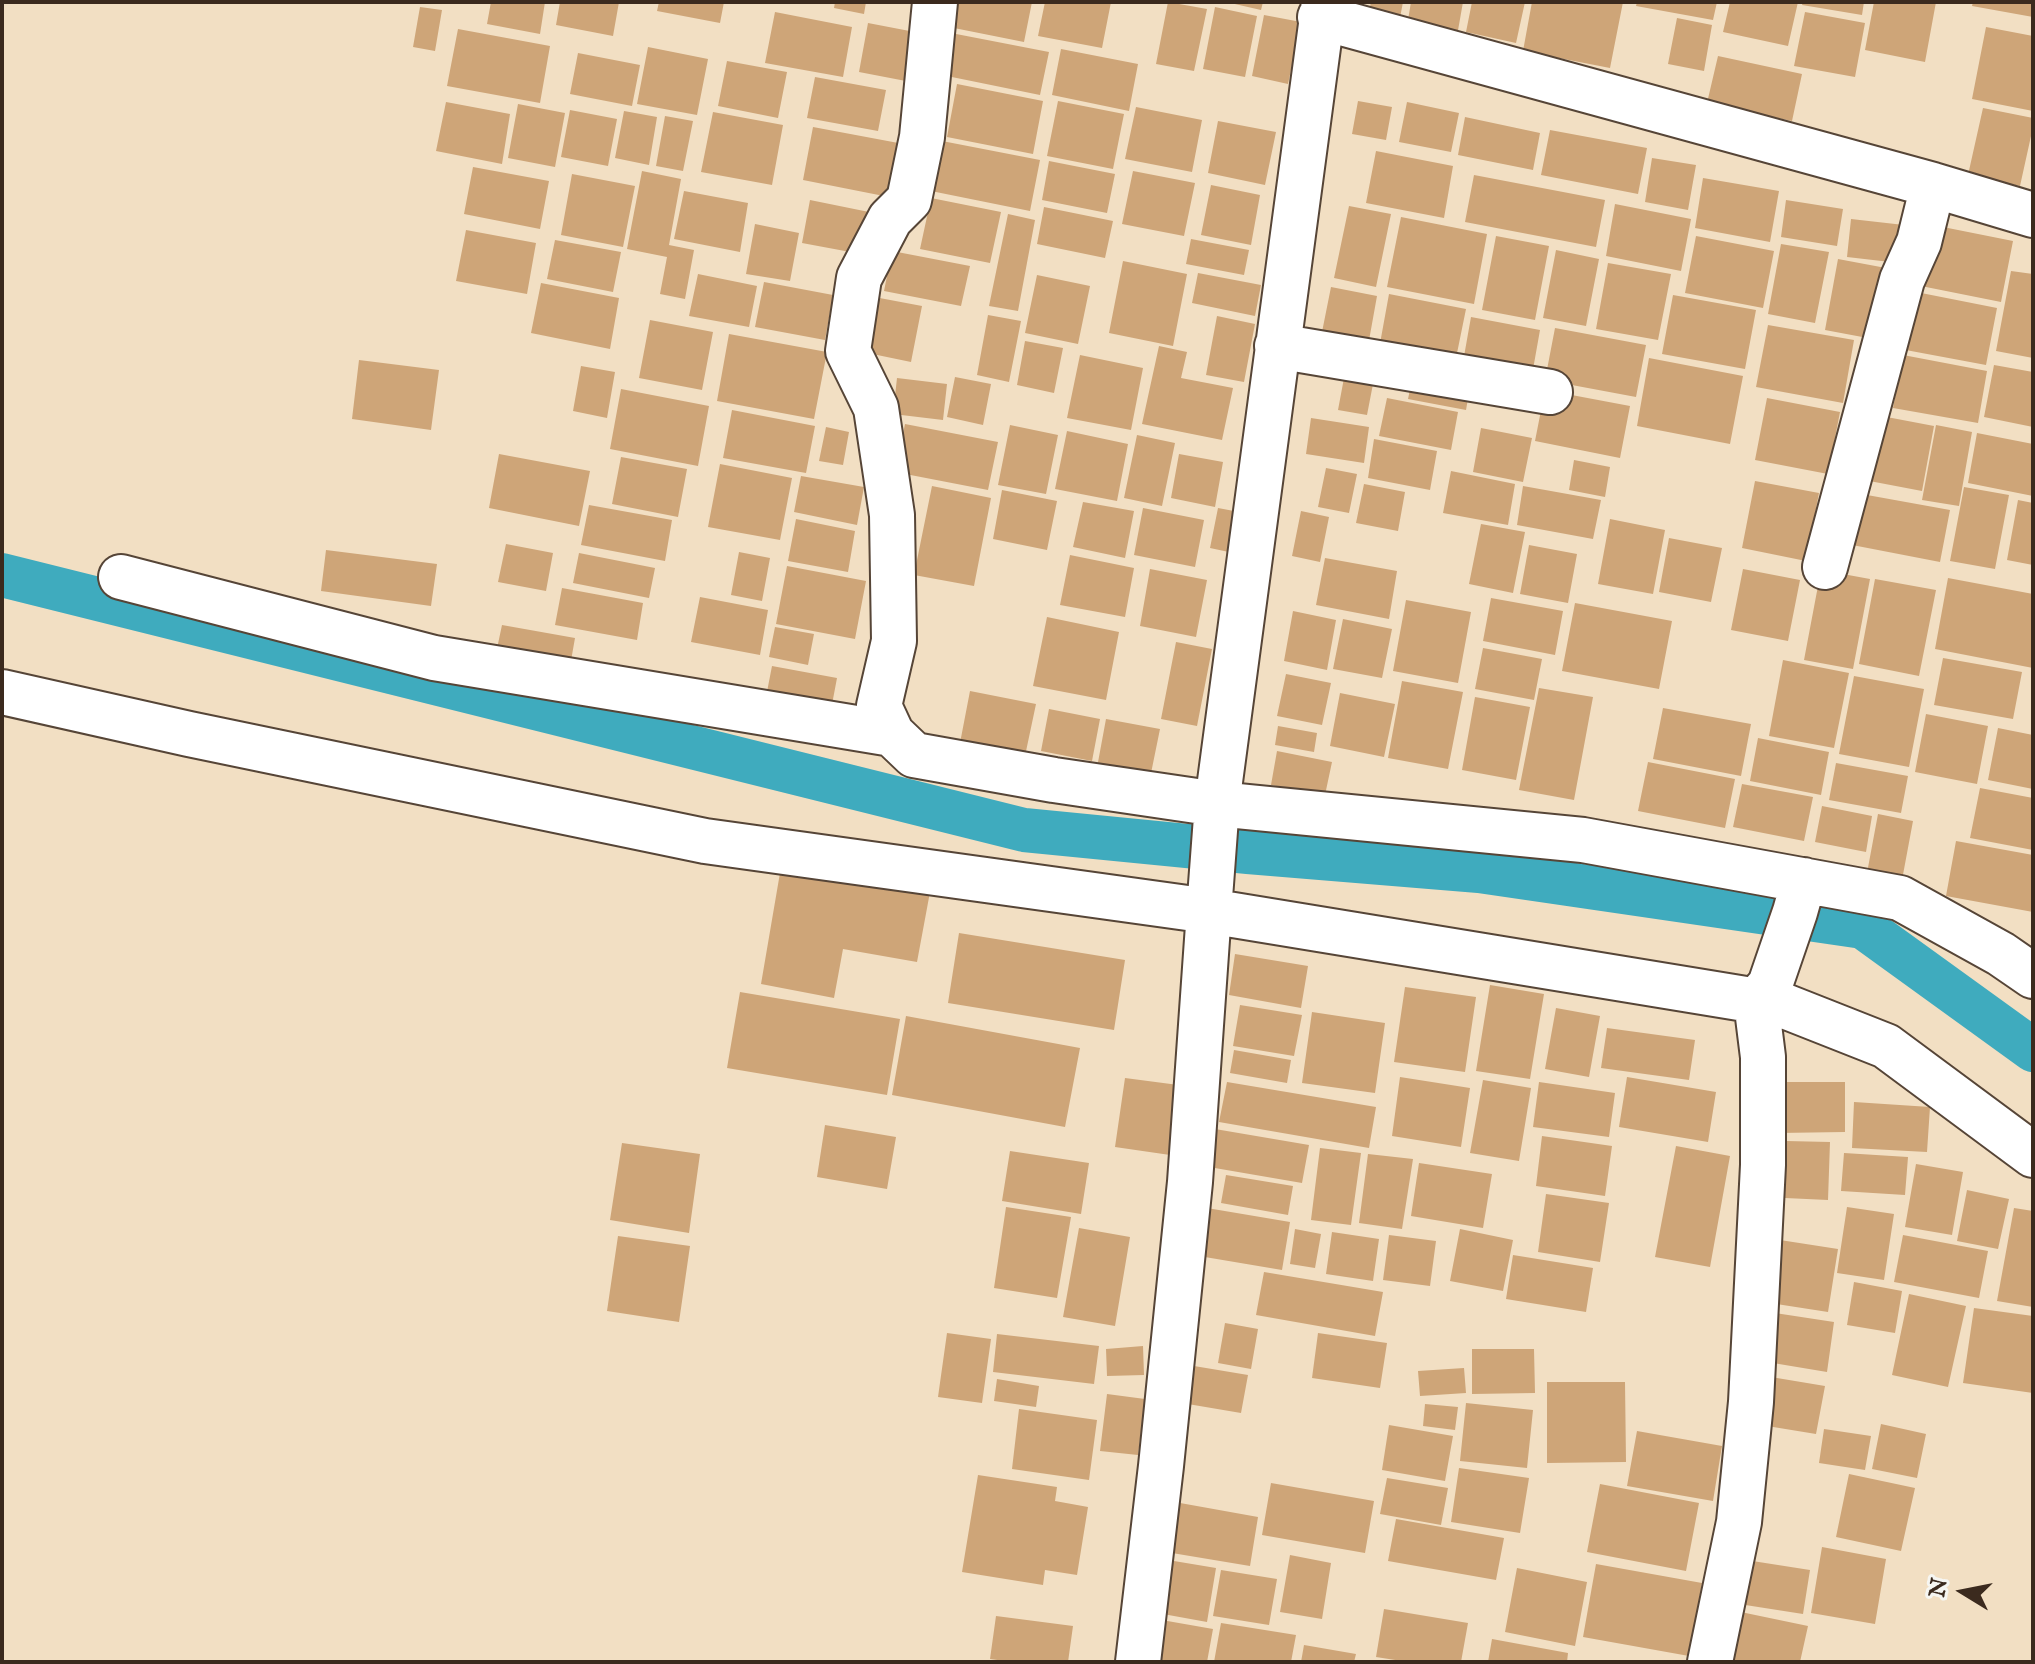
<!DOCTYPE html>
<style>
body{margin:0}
#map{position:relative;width:2035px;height:1664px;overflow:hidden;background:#f2dfc3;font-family:"IM FELL English",serif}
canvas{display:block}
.frame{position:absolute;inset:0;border:4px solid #3b2a1e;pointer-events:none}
.north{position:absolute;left:1923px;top:1552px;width:80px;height:80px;-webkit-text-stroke:6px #f6f6f2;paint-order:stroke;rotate:280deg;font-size:22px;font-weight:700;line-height:32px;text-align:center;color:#3b2a1e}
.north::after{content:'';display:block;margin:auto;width:28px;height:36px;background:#3b2a1e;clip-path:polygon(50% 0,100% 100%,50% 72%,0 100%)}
</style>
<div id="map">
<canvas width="2035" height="1664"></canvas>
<div class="frame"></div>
<div class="north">N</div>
</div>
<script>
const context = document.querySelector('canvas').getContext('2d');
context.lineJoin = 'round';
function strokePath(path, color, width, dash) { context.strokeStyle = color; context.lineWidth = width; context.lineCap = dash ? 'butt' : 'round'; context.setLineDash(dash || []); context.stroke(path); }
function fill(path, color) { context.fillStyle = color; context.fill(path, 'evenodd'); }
const canal = new Path2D(`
 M2,575L1024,830L1248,852L1479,871L1863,927L2033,1050`);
const building = new Path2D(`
 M491,2H545L540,34L487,24Z
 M560,2H619L613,36L556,25Z
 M659,2H724L720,23L657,11Z
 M835,2H866L864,14L834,8Z
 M943,2H1032L1024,42L939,25Z
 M1045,2H1111L1102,48L1038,36Z
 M1168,2L1207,9L1194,71L1156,64Z
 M1226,2H1263L1261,10Z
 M1371,2H1403L1399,23L1368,16Z
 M1411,2H1463L1457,36L1407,26Z
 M1472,2H1525L1516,43L1466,32Z
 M1532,2H1623L1610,68L1523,51Z
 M1637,2H1717L1713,20L1636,6Z
 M1730,2H1798L1788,46L1723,32Z
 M1803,2H1864L1862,15L1802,5Z
 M1874,2H1936L1925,62L1865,50Z
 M1973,2H2033V17L1972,6Z
 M420,7L442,10L435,51L413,47Z
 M1215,7L1257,16L1245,77L1203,69Z
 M775,12L852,27L843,77L765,63Z
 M1805,12L1865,23L1855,77L1794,66Z
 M1264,15L1301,22L1288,84L1252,76Z
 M1677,18L1712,25L1704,71L1668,64Z
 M868,23L920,33L911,82L859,72Z
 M1986,27L2033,36V111L1972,99Z
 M458,29L550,46L540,103L447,86Z
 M951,33L1049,52L1040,95L942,75Z
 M648,47L708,59L697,115L637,104Z
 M1061,49L1138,64L1129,111L1052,95Z
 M578,53L640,65L632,106L570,94Z
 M1718,56L1802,74L1792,121L1707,103Z
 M727,61L787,72L778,118L718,106Z
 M815,77L886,90L878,131L807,118Z
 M957,84L1043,101L1033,154L947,137Z
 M1058,101L1124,114L1113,169L1047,156Z
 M1358,101L1392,107L1386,140L1352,134Z
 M446,102L510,114L502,164L436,151Z
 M1407,102L1459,113L1451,152L1399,142Z
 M518,104L565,113L555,167L508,158Z
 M1136,107L1202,120L1192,172L1125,159Z
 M1983,108L2033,118V127L2020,186L1968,175Z
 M570,110L617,119L608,166L561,157Z
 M624,111L657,117L649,165L615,158Z
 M713,112L783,125L772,185L701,172Z
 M665,116L693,121L683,171L656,166Z
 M1465,117L1540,133L1533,170L1458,155Z
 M1218,121L1276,132L1265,185L1208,173Z
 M813,127L909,145L899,199L803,180Z
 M1550,130L1647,148L1638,194L1541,175Z
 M942,141L1040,160L1030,211L931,191Z
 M1376,151L1453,166L1444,218L1366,203Z
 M1652,158L1696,165L1688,210L1645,202Z
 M1049,161L1115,174L1107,213L1042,200Z
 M473,167L549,181L540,229L464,214Z
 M642,171L681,179L669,245L694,250L685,299L660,294L667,257L627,249Z
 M1133,171L1195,183L1184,236L1122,224Z
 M572,174L635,186L623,247L561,235Z
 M1474,175L1605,200L1596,247L1465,222Z
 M1703,178L1779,191L1770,242L1695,228Z
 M1211,185L1260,195L1251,245L1201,235Z
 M684,191L748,203L740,252L674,239Z
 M931,198L1001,212L990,263L920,249Z
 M810,200L869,212L861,254L802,243Z
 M1786,200L1843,209L1837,246L1781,237Z
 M1615,204L1691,219L1681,271L1606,256Z
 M1349,206L1391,214L1376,287L1334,278Z
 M1044,207L1113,221L1105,258L1037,244Z
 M1008,214L1035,220L1018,311L989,306Z
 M1401,217L1487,234L1474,304L1387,287Z
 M1851,219L1904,225L1899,263L1847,257Z
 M755,224L799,233L790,281L746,274Z
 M1928,224L2013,241L2001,302L1916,285Z
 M466,230L536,243L527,294L456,281Z
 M1496,236L1549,246L1535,320L1482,310Z
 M1696,236L1774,251L1763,308L1685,293Z
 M1191,239L1249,250L1244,275L1186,264Z
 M555,240L621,252L613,292L547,279Z
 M1781,244L1829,252L1815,323L1768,314Z
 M1556,250L1599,259L1586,326L1543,318Z
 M892,251L970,266L961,306L884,291Z
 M1838,259L1886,268L1873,339L1825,330Z
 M1123,261L1187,274L1173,346L1109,333Z
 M1608,263L1671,274L1658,340L1596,329Z
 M2011,271L2033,274V358L1996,351Z
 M1198,273L1261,285L1255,316L1192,303Z
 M698,274L757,286L749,327L689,316Z
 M1037,275L1090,286L1078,344L1025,333Z
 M764,282L833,295L825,340L755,327Z
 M541,283L619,298L610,349L531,333Z
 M1331,287L1377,296L1368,346L1321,337Z
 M1906,290L1997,308L1986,365L1895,348Z
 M1389,294L1466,309L1455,363L1379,349Z
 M1673,295L1756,310L1745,369L1662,354Z
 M869,296L922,306L911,362L858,351Z
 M988,315L1021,321L1009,382L977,375Z
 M1217,316L1255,324L1244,382L1206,375Z
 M1471,317L1540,330L1532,375L1463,362Z
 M650,320L713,332L702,390L639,378Z
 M1768,325L1854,340L1843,403L1756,387Z
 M1555,328L1646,345L1636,397L1545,380Z
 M729,334L827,352L814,419L717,401Z
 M1025,341L1063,348L1054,393L1017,385Z
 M1159,346L1187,352L1181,378L1233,388L1222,440L1142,424Z
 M1080,355L1143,368L1131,430L1067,418Z
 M1903,355L1987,371L1978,423L1893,408Z
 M1649,358L1743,376L1730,444L1637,426Z
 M359,360L439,370L431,430L352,419Z
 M1994,365L2033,372V427L1984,417Z
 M581,366L615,372L607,418L573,411Z
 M1415,366L1472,376L1466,410L1408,399Z
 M955,377L991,384L983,425L947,417Z
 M897,378L947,384L943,420L893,414Z
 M1344,378L1373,384L1367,415L1338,410Z
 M621,389L709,406L698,466L610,449Z
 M1545,390L1630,406L1620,458L1535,441Z
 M1387,398L1458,412L1451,450L1379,436Z
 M1767,398L1840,412L1828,474L1755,460Z
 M732,410L815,426L806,473L723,458Z
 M1871,414L1934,426L1922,491L1859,479Z
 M1311,418L1369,427L1364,463L1306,454Z
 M905,424L998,442L988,490L895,472Z
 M1010,425L1058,435L1046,494L998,485Z
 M1936,425L1972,432L1959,506L1922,500Z
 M826,427L849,432L843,465L819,461Z
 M1481,428L1532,438L1523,482L1473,472Z
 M1067,431L1128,444L1117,501L1055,489Z
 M1977,433L2033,444V496L1968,483Z
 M1137,435L1175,443L1162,506L1124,498Z
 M1374,439L1437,451L1430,490L1368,478Z
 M499,454L590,471L579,526L489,508Z
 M1179,454L1223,462L1215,507L1171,498Z
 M621,457L687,469L678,517L612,504Z
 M1574,460L1610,467L1605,497L1569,490Z
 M720,464L792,478L780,540L708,527Z
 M1326,468L1357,474L1349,513L1318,507Z
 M1451,471L1515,484L1508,525L1443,513Z
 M801,476L864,487L857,525L794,512Z
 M1755,481L1819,493L1806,561L1742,548Z
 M1364,484L1405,492L1398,531L1356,523Z
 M932,486L991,498L974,586L914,575Z
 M1523,486L1601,500L1593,539L1517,525Z
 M1964,487L2009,495L1995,569L1950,561Z
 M1002,490L1057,501L1047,550L993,539Z
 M1856,493L1950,510L1940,562L1847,544Z
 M2018,500L2033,503V565L2007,560Z
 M1083,502L1134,511L1125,558L1073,547Z
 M589,505L672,520L665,561L581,545Z
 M1143,508L1204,520L1195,567L1134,555Z
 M1218,508L1266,517L1257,558L1210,548Z
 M1301,511L1329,517L1320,562L1292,556Z
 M796,519L855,531L848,572L788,561Z
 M1610,519L1665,530L1653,594L1598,584Z
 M1481,524L1525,532L1513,593L1469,584Z
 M1669,538L1722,548L1711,602L1659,592Z
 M506,544L553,553L546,591L498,582Z
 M1529,545L1577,554L1568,603L1520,594Z
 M326,550L437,564L431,606L321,591Z
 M739,552L770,558L762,601L731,595Z
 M579,553L655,568L649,598L573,583Z
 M1070,555L1134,568L1125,617L1060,605Z
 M1325,558L1397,571L1389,619L1316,605Z
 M787,566L866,581L855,639L776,624Z
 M1150,569L1207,580L1196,637L1140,626Z
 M1743,569L1800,580L1788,641L1731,630Z
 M1821,570L1870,579L1853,669L1804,660Z
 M1948,578L2033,594V668L1935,649Z
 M1875,579L1936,590L1919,676L1859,664Z
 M562,588L643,603L637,640L555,625Z
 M700,597L768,610L760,655L691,642Z
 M1491,598L1563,611L1555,655L1483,641Z
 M1406,600L1471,612L1458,683L1393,671Z
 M1575,603L1672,621L1659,689L1562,671Z
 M1293,611L1336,620L1327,670L1284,661Z
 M1047,617L1119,632L1106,700L1033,686Z
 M1343,619L1392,629L1382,678L1333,669Z
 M502,625L575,638L569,672L495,658Z
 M775,627L814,634L808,665L769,657Z
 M1176,642L1212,649L1197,726L1161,719Z
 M1483,648L1542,659L1534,700L1475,689Z
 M1943,658L2022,672L2013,719L1934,705Z
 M1783,660L1849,673L1834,748L1769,736Z
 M772,666L837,678L830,715L765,702Z
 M1286,674L1331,683L1322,725L1277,716Z
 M1854,676L1924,689L1909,767L1839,754Z
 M1402,681L1463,692L1448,769L1388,758Z
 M1539,688L1593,697L1574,800L1519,790Z
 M970,691L1036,704L1025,756L960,743Z
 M1340,693L1395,704L1384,757L1330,746Z
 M1475,697L1530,707L1516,780L1462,770Z
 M1663,708L1751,724L1741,776L1653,759Z
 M1049,709L1100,719L1092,761L1041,751Z
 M1926,714L1988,726L1977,784L1915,772Z
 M1106,719L1160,729L1149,783L1096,773Z
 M1278,726L1317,733L1314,752L1275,745Z
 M1998,728L2033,735V789L1988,780Z
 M1758,738L1829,752L1821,795L1750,781Z
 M1277,751L1332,762L1325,795L1271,785Z
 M1648,762L1735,779L1725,828L1638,811Z
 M1836,763L1908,776L1901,813L1829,800Z
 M1742,784L1813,797L1804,841L1733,827Z
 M1980,788L2033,798V850L1970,838Z
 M1822,806L1872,816L1866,852L1815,842Z
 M1878,814L1913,821L1902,880L1867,873Z
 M1956,841L2033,855V912L1946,896Z
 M781,867L930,892L917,962L843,949L834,998L761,984Z
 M959,933L1125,960L1114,1030L948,1003Z
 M1235,954L1308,966L1301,1008L1229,995Z
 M1490,985L1544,994L1530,1079L1476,1071Z
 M1405,987L1476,997L1465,1072L1394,1062Z
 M740,992L900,1019L887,1095L727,1068Z
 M1240,1005L1302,1015L1294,1056L1233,1046Z
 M1556,1008L1600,1016L1589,1077L1545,1069Z
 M1312,1012L1385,1023L1375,1093L1302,1083Z
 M906,1016L1080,1048L1065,1127L892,1095Z
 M1607,1028L1695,1040L1689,1080L1601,1068Z
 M1234,1050L1291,1060L1287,1083L1230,1073Z
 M1400,1077L1470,1088L1461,1147L1392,1136Z
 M1627,1077L1716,1092L1708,1142L1619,1127Z
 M1125,1078L1186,1086L1177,1156L1115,1147Z
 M1483,1080L1531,1088L1519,1161L1470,1153Z
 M1227,1082L1376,1107L1369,1148L1219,1122Z
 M1539,1082L1615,1093L1609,1137L1533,1127Z
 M1778,1082H1845V1132L1778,1133Z
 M1854,1102L1930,1107L1927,1152L1852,1148Z
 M825,1125L896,1137L887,1189L817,1177Z
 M1215,1129L1309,1145L1302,1183L1209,1167Z
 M1542,1136L1612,1146L1605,1196L1536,1186Z
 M1786,1141L1830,1142L1828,1200L1785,1198Z
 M622,1143L700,1154L689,1233L610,1220Z
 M1676,1146L1730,1156L1710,1267L1655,1257Z
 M1320,1148L1361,1153L1351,1225L1311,1220Z
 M1010,1151L1089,1163L1081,1214L1002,1201Z
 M1844,1153L1908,1157L1905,1195L1841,1191Z
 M1368,1154L1413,1159L1402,1229L1359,1223Z
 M1419,1163L1492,1174L1483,1228L1411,1216Z
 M1916,1164L1963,1172L1952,1235L1905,1227Z
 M1226,1175L1293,1186L1288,1215L1221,1203Z
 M1967,1190L2009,1199L1998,1249L1957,1241Z
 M1546,1194L1609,1203L1600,1262L1538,1252Z
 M1006,1207L1071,1217L1057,1298L994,1288Z
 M1201,1207L1290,1222L1282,1270L1193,1255Z
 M1847,1207L1894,1214L1884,1280L1837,1273Z
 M2014,1208L2033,1211V1307L1997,1301Z
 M1079,1228L1130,1237L1115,1326L1063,1317Z
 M1295,1229L1321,1234L1315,1268L1290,1264Z
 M1460,1229L1513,1240L1503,1291L1450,1281Z
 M1332,1232L1379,1239L1373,1281L1326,1274Z
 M1389,1235L1436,1241L1430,1286L1383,1280Z
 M1903,1235L1988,1251L1979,1298L1894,1282Z
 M618,1236L690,1246L679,1322L607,1311Z
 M1780,1240L1838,1249L1828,1312L1770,1303Z
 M1513,1255L1593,1268L1586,1312L1506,1299Z
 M1264,1272L1383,1292L1375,1336L1256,1315Z
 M1854,1282L1902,1291L1895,1333L1847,1325Z
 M1909,1294L1966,1306L1948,1387L1892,1375Z
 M1974,1308L2033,1316V1393L1963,1383Z
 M1775,1313L1834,1322L1827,1372L1767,1362Z
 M1225,1323L1258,1329L1251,1369L1218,1363Z
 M947,1333L991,1339L982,1403L938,1397Z
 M1318,1333L1387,1343L1380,1388L1312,1378Z
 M997,1334L1099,1346L1094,1384L993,1372Z
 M1143,1346L1144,1375L1107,1376L1106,1349Z
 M1472,1349H1534L1535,1393L1472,1394Z
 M1182,1364L1248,1375L1241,1413L1176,1402Z
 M1464,1368L1466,1393L1420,1396L1418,1371Z
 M1771,1377L1825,1386L1816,1434L1761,1425Z
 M997,1379L1039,1386L1036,1407L994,1401Z
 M1547,1382H1625L1626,1462L1547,1463Z
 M1107,1394L1145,1399L1138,1455L1100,1451Z
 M1466,1403L1533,1410L1527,1468L1460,1461Z
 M1425,1404L1458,1407L1455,1430L1423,1426Z
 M1019,1409L1097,1420L1089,1480L1012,1469Z
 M1881,1424L1926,1434L1917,1478L1872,1469Z
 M1389,1425L1453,1436L1445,1481L1382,1470Z
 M1824,1429L1871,1436L1865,1470L1819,1463Z
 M1637,1431L1722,1446L1713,1501L1627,1486Z
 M1459,1468L1529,1478L1520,1533L1451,1522Z
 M1849,1474L1915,1488L1901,1551L1836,1537Z
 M978,1475L1057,1487L1055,1501L1088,1507L1077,1575L1045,1570L1043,1585L962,1572Z
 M1387,1478L1448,1488L1441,1525L1380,1514Z
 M1271,1483L1374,1501L1365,1553L1262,1535Z
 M1600,1484L1699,1503L1686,1571L1587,1552Z
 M1169,1501L1258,1517L1250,1566L1160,1551Z
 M1396,1519L1504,1538L1496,1580L1388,1561Z
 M1822,1547L1886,1559L1875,1624L1811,1613Z
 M1290,1555L1331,1563L1322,1619L1280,1612Z
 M1162,1559L1216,1568L1207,1622L1152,1612Z
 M1746,1560L1810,1570L1803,1614L1739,1604Z
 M1596,1564L1702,1583L1689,1656L1583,1637Z
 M1517,1568L1587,1582L1575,1646L1505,1632Z
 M1221,1570L1277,1579L1269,1625L1213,1616Z
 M1384,1609L1468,1623L1461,1662H1408L1376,1657Z
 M1736,1611L1808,1626L1800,1662H1734L1725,1660Z
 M996,1616L1073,1626L1068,1662H1012L990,1659Z
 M1156,1619L1213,1629L1207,1662H1149Z
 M1221,1623L1296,1635L1291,1662H1214Z
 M1492,1639L1568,1653L1567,1662H1488Z
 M1304,1645L1356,1654L1354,1662H1301Z`);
const street = new Path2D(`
 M935,2L922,137L909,200L890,219L859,278L848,351L876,408L892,515L894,641L879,706L892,734L914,755L1054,780L1217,804L1583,840L1900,898L2001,954L2033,976
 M1320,17L1933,185L2033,215
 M1277,346L1550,392
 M1825,567L1902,280L1919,242L1933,185
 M121,577L434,658L892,734
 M2,692L189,734L705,841L1209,911L1217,804L1324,2
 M1138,1662L1161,1466L1190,1182L1209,911L1782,1005L1886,1046L2033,1155
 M1710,1662L1739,1522L1751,1402L1763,1165V1057L1756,1001L1770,985L1795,912L1804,880`);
strokePath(canal, '#3fabbe', 44);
fill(building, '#cea578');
strokePath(street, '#564537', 48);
strokePath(street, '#fff', 44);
</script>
